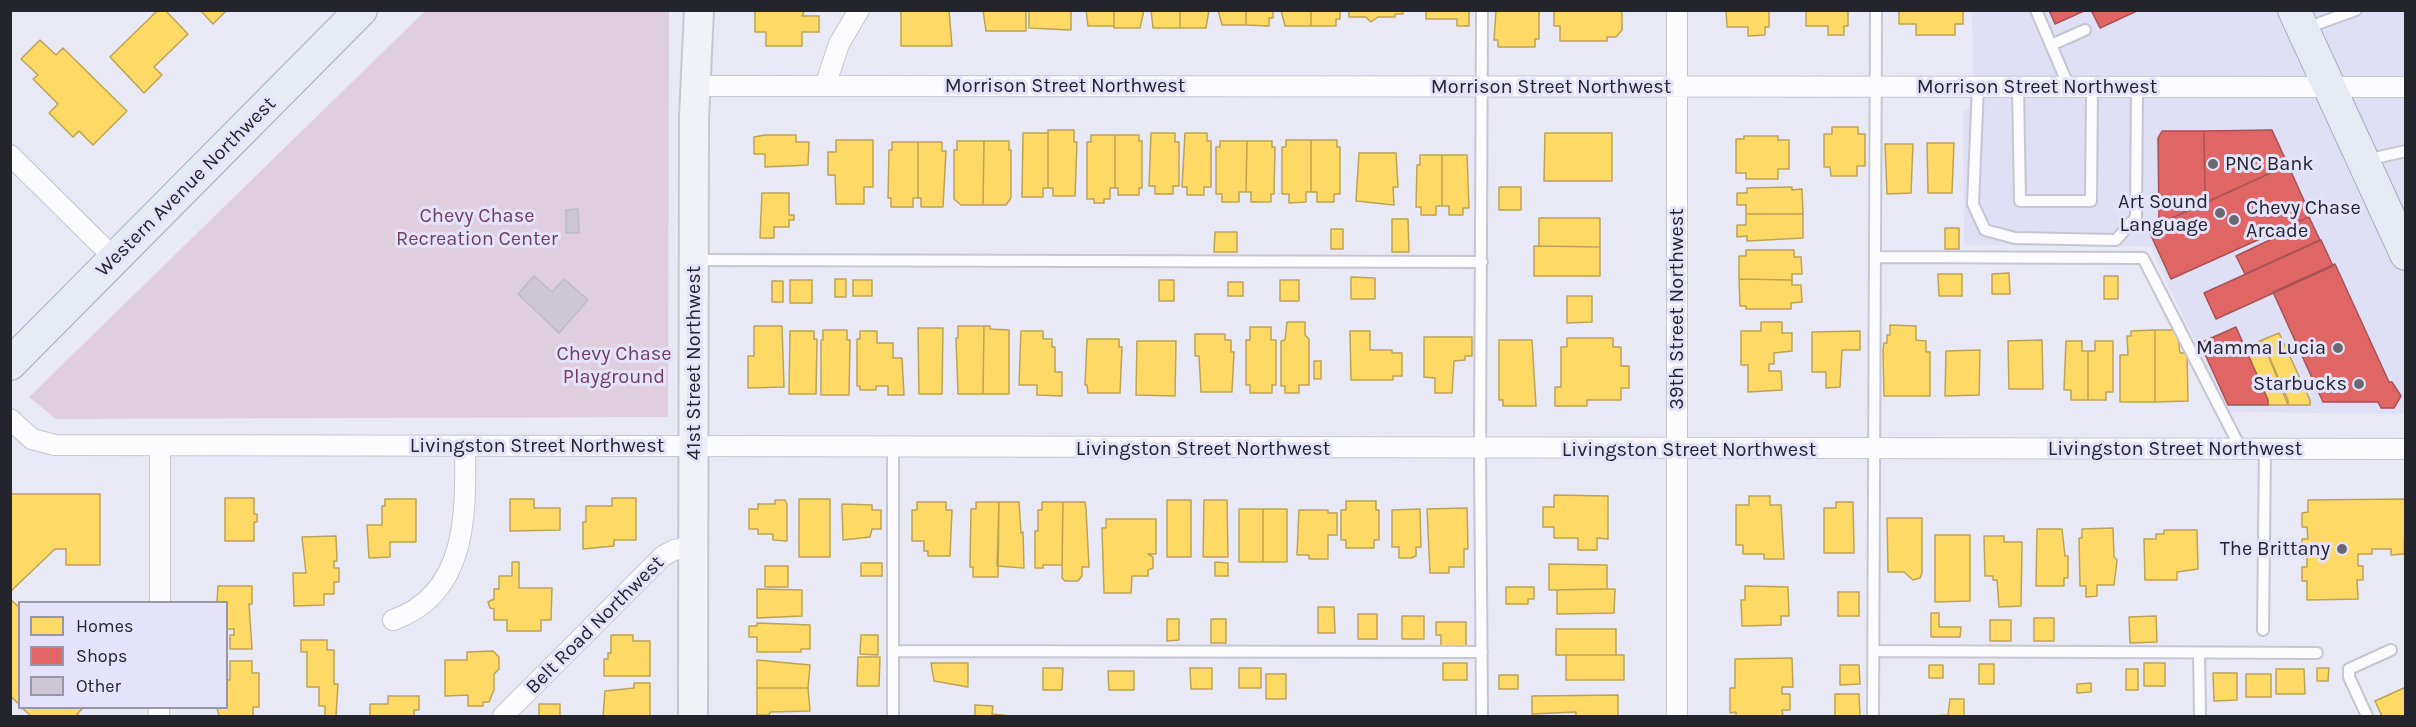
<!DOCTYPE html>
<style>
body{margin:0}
#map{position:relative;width:2416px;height:727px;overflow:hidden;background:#e9e9f5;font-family:Karla,sans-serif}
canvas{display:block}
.frame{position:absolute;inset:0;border:12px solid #24242d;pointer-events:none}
.legend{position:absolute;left:18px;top:601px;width:210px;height:108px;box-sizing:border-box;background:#e4e3fb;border:2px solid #9797a9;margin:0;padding:8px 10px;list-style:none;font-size:18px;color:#24242d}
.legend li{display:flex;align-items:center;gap:12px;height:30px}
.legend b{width:30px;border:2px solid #9797a9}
</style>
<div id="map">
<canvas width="2416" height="727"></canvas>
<div class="frame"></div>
<ul class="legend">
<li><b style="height:16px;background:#ffd966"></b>Homes</li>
<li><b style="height:16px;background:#e06666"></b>Shops</li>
<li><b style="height:16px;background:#ccc7d3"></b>Other</li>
</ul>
</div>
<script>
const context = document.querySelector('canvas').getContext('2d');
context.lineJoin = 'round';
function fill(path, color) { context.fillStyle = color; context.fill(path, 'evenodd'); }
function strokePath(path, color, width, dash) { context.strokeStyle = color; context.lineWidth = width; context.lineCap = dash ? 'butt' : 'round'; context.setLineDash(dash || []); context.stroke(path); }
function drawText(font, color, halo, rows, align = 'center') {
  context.font = font + ' Karla,sans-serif'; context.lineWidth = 6; context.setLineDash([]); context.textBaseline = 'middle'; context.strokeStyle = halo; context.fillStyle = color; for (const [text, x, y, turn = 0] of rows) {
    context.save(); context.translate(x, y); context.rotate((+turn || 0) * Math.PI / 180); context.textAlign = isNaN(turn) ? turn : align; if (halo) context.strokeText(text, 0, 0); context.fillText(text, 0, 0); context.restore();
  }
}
const built = new Path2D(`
 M1972,11H2405V414L2228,412L2150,246L1964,245L1963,109H1974Z`);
const green = new Path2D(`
 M425,11H669L668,417L56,419L29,397Z`);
const homes = new Path2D(`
 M158,10H165L188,34L154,67L162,75L144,93L110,57Z
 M200,10H227L213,24Z
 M755,10H805L802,16H819V32H802V46H766V32H755Z
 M901,10H949L952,46H901Z
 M983,10H1026V31H986Z
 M1029,10H1071V30L1029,28Z
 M1086,10H1114V26H1088Z
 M1114,10H1144L1140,28H1114Z
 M1151,10H1180V28H1153Z
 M1180,10H1209L1206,28H1180Z
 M1218,10H1246V25H1222Z
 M1246,10H1273V18H1269V26L1246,25Z
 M1281,10H1311V26H1285Z
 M1311,10H1340V19H1336V26H1311Z
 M1349,10H1403V14H1395V17H1378L1371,22L1366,17H1349Z
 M1426,10H1469V26H1457V19H1426Z
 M1496,10H1539V39H1535V47H1498V40H1494Z
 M1554,10H1619L1622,13V30L1616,37H1607V41H1560V26H1554Z
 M1726,10H1769V27H1765V35L1748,36V27H1727Z
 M1806,10H1848V26H1844V35H1828V26H1806Z
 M1899,10H1963V24H1955V35H1916V24H1899Z
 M40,40L56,55L63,48L127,111L93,145L79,131L73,137L49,113L58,104L33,79L38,75L21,59Z
 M1832,127H1858V134H1865V166H1857V176H1831L1830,167H1824V134H1832Z
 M1048,130H1074V142H1077L1075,196H1053V188H1048Z
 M1023,133H1048V188H1043V197H1022Z
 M1151,133H1175V142H1179V186H1173V194H1155V186H1149Z
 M1185,133H1207V141H1211V187H1204V195H1187V187H1182Z
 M1545,133H1612V181H1544Z
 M765,135H796V142H809L808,165L765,167V154H754V137Z
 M1091,135H1115V188H1110V199H1104V203H1094V199H1087V142H1091Z
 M1115,135H1139V141H1142V188H1139V195H1118V188H1115Z
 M1744,136H1778V140H1789V169H1778V179H1746V173H1736V139H1744Z
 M836,140H873V187H864V204H836L835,175H828V152H836Z
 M1286,140H1311V192H1306V202L1289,203V194H1282V147H1286Z
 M1311,140H1337V147H1340V194H1334V202H1317V192H1311Z
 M957,141H984L983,205H961L954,199V150H957Z
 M984,141H1009V150H1011V198L1006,205H983Z
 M1220,141H1247L1246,192H1239V202H1222V194H1216V147H1220Z
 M1247,141H1272V147H1275L1274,194H1271V202H1251V192H1246Z
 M892,142H918V198H913V207H891V198H888L889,150H892Z
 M918,142H942V151H946L943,207H921V198H918Z
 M1927,143H1954L1952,193H1928Z
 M1885,144H1913L1911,193L1887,194Z
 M1359,153H1396L1398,187H1393L1394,205L1356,201Z
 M1420,155H1442V206H1436V215H1421V207H1416L1417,165H1420Z
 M1442,155H1467L1469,208H1463V215H1449V206H1442Z
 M1499,187H1521V210H1499Z
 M1792,187V190L1802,189L1803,214H1746V205H1737V193H1747V188Z
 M762,193H789V215H794V220H789V227H774V238H760Z
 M1746,214H1803V238L1747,241V236L1737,237V225H1746Z
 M1539,218H1600V247L1539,246Z
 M1392,219H1408L1409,252H1392Z
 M1945,228H1959V249H1945Z
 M1331,229H1343V249H1331Z
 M1215,232H1237V252H1214Z
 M1534,246L1600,247V276H1534Z
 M1746,250H1794V257H1801L1802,274H1792V280L1739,279V256H1746Z
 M2009,273L2010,294H1992V274Z
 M1938,274H1962V296H1939Z
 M2104,276H2118V299H2104Z
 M1351,277L1375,278V299H1351Z
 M835,279H846V297H835Z
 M1739,279L1792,280V285H1801L1802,302L1791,303V309H1746V306H1740Z
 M790,280H812V303H790Z
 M853,280H872V296H853Z
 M1159,280H1174V301H1159Z
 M1280,280H1299V301H1280Z
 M772,281H783V302H772Z
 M1228,282H1243V296H1228Z
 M1567,296H1592V322L1567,323Z
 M1287,322H1305V335L1309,339V385H1299V393H1285V386H1281V341L1285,340Z
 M1761,322H1782V333H1792V351L1774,353V364H1769V371H1781L1782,390L1748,392V365H1741V331H1761Z
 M1890,325L1916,326V340L1926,341V352H1930V396H1884L1883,351L1884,343H1887V335H1890Z
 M754,326H782L784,387L748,388V356H754Z
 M958,326H984L983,394H958L956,338H958Z
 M984,326H990V329L1009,330V394H983Z
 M1250,327H1271V340H1276V385H1272V393H1250V385H1246V340H1250Z
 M918,328H943L942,394H919Z
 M823,330H847V340H850L849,395H821V340H823Z
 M2155,330V402H2120V355H2128L2127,336H2131V331Z
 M2155,330H2177L2180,353H2187L2188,401L2155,402Z
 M790,331H814V339H817L816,394H789Z
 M860,331H877V343H893V358H902L904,395H888V386H876V390H860V386H857V339H860Z
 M1021,331H1043V339H1052V347H1055V372H1062V396L1037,395V385H1019Z
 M1350,331H1370V350H1392V353H1402V376H1393V380H1351Z
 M1860,331V350H1842L1840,387L1826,388V372H1812V332Z
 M2279,333L2310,400V405H2288L2262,340Z
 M1195,334H1225V340H1231V352H1234L1232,392H1201L1199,356H1195Z
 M1424,337H1472V356H1465V360L1454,361L1452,393H1435V378L1424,377Z
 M1567,338H1613V347H1621V366H1629V388H1621V400H1587V406H1555V387H1561V347H1567Z
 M1087,339H1119V347H1122L1120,393H1088L1087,385H1085Z
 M1499,340H1532L1536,406H1503V400H1499Z
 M2042,340L2043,389H2009L2008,341Z
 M2262,340L2288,400V405H2268L2245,348Z
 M1137,341H1176L1175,396L1136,395Z
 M2066,341H2082V351H2088V400H2071V390H2064Z
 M2095,341H2113V392H2106V400H2088V351H2095Z
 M1980,350L1979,395L1945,396L1946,351Z
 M1314,361H1321V379H1314Z
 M10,494H100V565H66V549H55L10,592Z
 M1554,495L1608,496V539L1597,538V550H1578V538H1554V527H1543V507H1554Z
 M1749,496H1770V505H1781L1784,559H1764V554H1743V545H1736V505H1749Z
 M225,498H254V514H257V522H254V541H225Z
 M612,498H636V540H614V546L583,549V522H586V506H612Z
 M385,499H416V542H390V557L369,558L367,525H382V506H385Z
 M510,499H534V508H560V530L510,531Z
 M799,499H830V557H799Z
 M2406,499L2404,554L2391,555V549H2372V554H2358V566H2363V580H2357L2358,599L2307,600V581H2302V567H2307V553H2302V539H2308L2307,527H2302V513L2308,512V500Z
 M775,500H785L787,504V541L773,540V534H758V529H749V509H758V504H775Z
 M1167,500H1191V557H1167Z
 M1204,500H1227L1228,557H1203Z
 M1346,501H1376V510H1379V540H1374V548H1346V540H1341V510H1346Z
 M917,502H946V510H952L950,556H928V551H924V541H912V510H917Z
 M976,502H999L998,577H973V567H970L971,509H976Z
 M999,502H1019L1021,533L1023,532L1024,568L997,566Z
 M1042,502H1063L1062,565H1043V568H1035V531H1038V510H1042Z
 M1063,502H1085L1086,509L1089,567H1082V576L1078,581H1065L1062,578Z
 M1836,502H1853L1854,553H1824V508H1836Z
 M842,504L872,505V510H881V529H872L870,537L843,540Z
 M1467,508L1468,549H1464V567H1449V573H1430L1427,509Z
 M1239,509H1263V562H1239Z
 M1263,509H1287V562H1263Z
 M1420,509L1421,547H1416V556L1411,558H1399V547H1392V510Z
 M1299,510H1328V513H1337V535H1328V559H1309V555H1297Z
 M1887,518H1922V573L1920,578L1913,580L1904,572H1888Z
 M1106,519H1156V554H1148L1153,557V568L1148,570V576H1132L1131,593H1104L1102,528H1106Z
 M2113,528L2114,557L2117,560L2114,585H2097V596L2086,597V586H2080L2079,538H2082V529Z
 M2037,529H2062L2065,556H2068V578H2064V586H2036Z
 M2164,530H2197L2198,569L2177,572V580H2145L2144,539H2156V534H2164Z
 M1935,535H1970V601L1935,602Z
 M336,536L337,561H334V568H339V582H334V594H324V605L294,606L293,573H306L302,537Z
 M1984,536H2004V542H2022L2021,606L1999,607L1997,580H1993V576H1985Z
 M512,562H519V588H552L551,620H541V631H507V620H494V609L490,608L488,602L494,599V589H499V576H512Z
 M1215,562L1228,563V576H1215Z
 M861,563H882V576H861Z
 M1549,564L1607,565V589L1549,590Z
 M765,566H788V587H765Z
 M218,586H252V604H249L252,649H230V635H234V629H226V602H217Z
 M1745,586L1788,587L1789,616H1781V625L1742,626L1741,600H1745Z
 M1506,587H1534V599H1528V604H1506Z
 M757,589L802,590V616L757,618Z
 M1606,589H1615L1614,613L1557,614V590Z
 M1838,592H1859V616H1838Z
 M10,599L20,608V705L10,696Z
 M1318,607H1334L1335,633H1318Z
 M1931,613H1939V627H1961L1960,637H1931Z
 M1358,614H1377V639H1358Z
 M1402,616H1424V639H1402Z
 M2156,616L2157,642L2130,643L2129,617Z
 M2034,618H2054V641H2034Z
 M1167,619H1179V640L1167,641Z
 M1211,619H1226V643H1211Z
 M1990,620H2011V641H1990Z
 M1436,622H1466V647H1441V635H1436Z
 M757,623L810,625V649H801V652H757V637H749V626H757Z
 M1556,629H1616V655H1556Z
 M611,635H633V641H650V676H604V659H608V653H611Z
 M861,635H878V655L860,654Z
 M301,640H327V650H334V684H338L336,716H325V706H319V687H307V652H301Z
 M493,651L499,657V669L494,674V690L489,702H483V706H468V695L445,696V660H467V652Z
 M1566,655H1624V680H1566Z
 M858,657H880L879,686H857Z
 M1792,658L1793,687H1782V694H1790V710H1782L1783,716H1736V712L1730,713V688H1735V659Z
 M757,660L810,665L808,688H757Z
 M230,661H252V673H259V707H253V716H219L217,708H226V680H230Z
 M931,663H968V687L934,681Z
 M1443,663H1467V680H1443Z
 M2144,663H2165V686H2144Z
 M1979,664H1994V684H1979Z
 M1840,665H1859L1860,684L1840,685Z
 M1929,665H1943V678H1929Z
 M1043,668H1063L1062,690H1043Z
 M1190,668H1212V689H1191Z
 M1239,668H1261V688H1239Z
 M2317,668H2329L2328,681H2317Z
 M2126,669H2138V690H2126Z
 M2276,669H2304L2305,694H2276Z
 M1108,671H1134V690H1109Z
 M2213,673H2237V700L2214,701Z
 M1266,674H1286V699H1266Z
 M2246,674H2271V697H2246Z
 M1499,675H1518V689H1499Z
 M634,683H650V716H603L605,691L634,688Z
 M2091,683V692L2077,693V684Z
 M2406,687V716H2382L2375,701Z
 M757,688H808L810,711L770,712L769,715H757Z
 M1835,694H1859L1860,716H1835Z
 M1618,695V716H1576V712L1532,714V696Z
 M388,696H419V710H414V716H370V704H388Z
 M1950,699H1964V716H1931L1948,715Z
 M539,704H560V716H539Z
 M975,705L993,706L992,714L1010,716H975Z
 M22,708H83L77,714L80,716H31Z`);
const shops = new Path2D(`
 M2049,10H2086L2055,24Z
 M2091,10H2139L2100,28Z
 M2272,130L2288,165L2205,203L2204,131Z
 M2162,131H2204L2205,203L2159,224L2158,138Z
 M2288,165L2311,216L2171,279L2148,229Z
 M2309,217L2320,240L2245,274L2236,256L2276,237L2274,232Z
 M2321,240L2333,266L2216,319L2204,293Z
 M2335,264L2389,382H2392L2401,396L2394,408H2381L2378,402H2323L2273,292Z
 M2236,327L2268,400V405H2228L2200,343Z`);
const building = new Path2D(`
 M578,209L579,233H566V210Z
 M534,276L552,292L564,279L588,300L559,333L518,294Z`);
const lane = new Path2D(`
 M1482,10L1480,449L1482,716
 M2036,10L2069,87
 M2306,28L2356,10
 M2051,45L2085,30
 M1978,87L1973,204L1985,230L2015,238L2116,240L2136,217L2137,87
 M2018,87L2020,201H2091L2092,87
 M2366,160L2406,151
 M1875,257L2143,258L2241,449
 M696,260L1482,262
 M893,448V716
 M2263,630L2265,449
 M894,651L1482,652
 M1874,651L2317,653
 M2199,653L2200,716
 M1873,716L1876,10
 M2367,716L2349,677V669L2391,650`);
const street = new Path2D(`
 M696,86L2406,87
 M825,86L839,44L859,10
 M10,155L115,259
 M10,419L32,439L55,445L2406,449
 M160,602V445
 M393,620C468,594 466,513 465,446
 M159,716V708
 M503,716L663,556L674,550L694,546
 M1677,716V10`);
const secondary = new Path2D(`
 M693,716L694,117L699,10`);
const primary = new Path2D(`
 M2294,10L2406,254
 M10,364L361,10`);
const markers = [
 [2213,164,6,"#696973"],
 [2220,213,6,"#696973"],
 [2234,220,6,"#696973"],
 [2338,348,6,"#696973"],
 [2359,384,6,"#696973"],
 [2342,549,6,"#696973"]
];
const streetNames = [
 ["Morrison Street Northwest",1065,86],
 ["Morrison Street Northwest",1551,87],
 ["Morrison Street Northwest",2037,87],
 ["Western Avenue Northwest",186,187,-45],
 ["39th Street Northwest",1677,309,-90],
 ["41st Street Northwest",694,363,-90],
 ["Livingston Street Northwest",537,446],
 ["Livingston Street Northwest",1203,449],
 ["Livingston Street Northwest",2175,449],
 ["Livingston Street Northwest",1689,450],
 ["Belt Road Northwest",595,625,-45]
];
const poiNames = [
 ["PNC Bank",2225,164,"left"],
 ["Art Sound",2208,202],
 ["Language",2208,225],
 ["Chevy Chase",2246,208,"left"],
 ["Arcade",2246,231,"left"],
 ["Mamma Lucia",2326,348],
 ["Starbucks",2347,384],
 ["The Brittany",2330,549]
];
const parkNames = [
 ["Chevy Chase",477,216],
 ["Recreation Center",477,239],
 ["Chevy Chase",614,354],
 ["Playground",614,377]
];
fill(built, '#dfdff6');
fill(green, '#dfcedd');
fill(homes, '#ffd966');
strokePath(homes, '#bda355', 1.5);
fill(shops, '#e06666');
strokePath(shops, '#a85255', 1.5);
fill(building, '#ccc7d3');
strokePath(building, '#bdbbc4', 1.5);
strokePath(lane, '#c6c6d1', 14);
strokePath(street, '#c6c6d1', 22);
strokePath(secondary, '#c6c6d1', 32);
strokePath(primary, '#a4acbe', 34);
strokePath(lane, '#fcfcfe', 10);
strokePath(street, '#fcfcfe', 20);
strokePath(secondary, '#f1f2f8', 28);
strokePath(primary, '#e6eaf2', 32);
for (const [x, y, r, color] of markers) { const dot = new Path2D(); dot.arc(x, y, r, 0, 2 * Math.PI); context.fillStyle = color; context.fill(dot); strokePath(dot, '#e4e3fb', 2); }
drawText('20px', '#24242d', '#e4e3fb', streetNames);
drawText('20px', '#24242d', '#e4e3fb', poiNames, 'right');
drawText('20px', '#714060', '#e4e3fb', parkNames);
</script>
